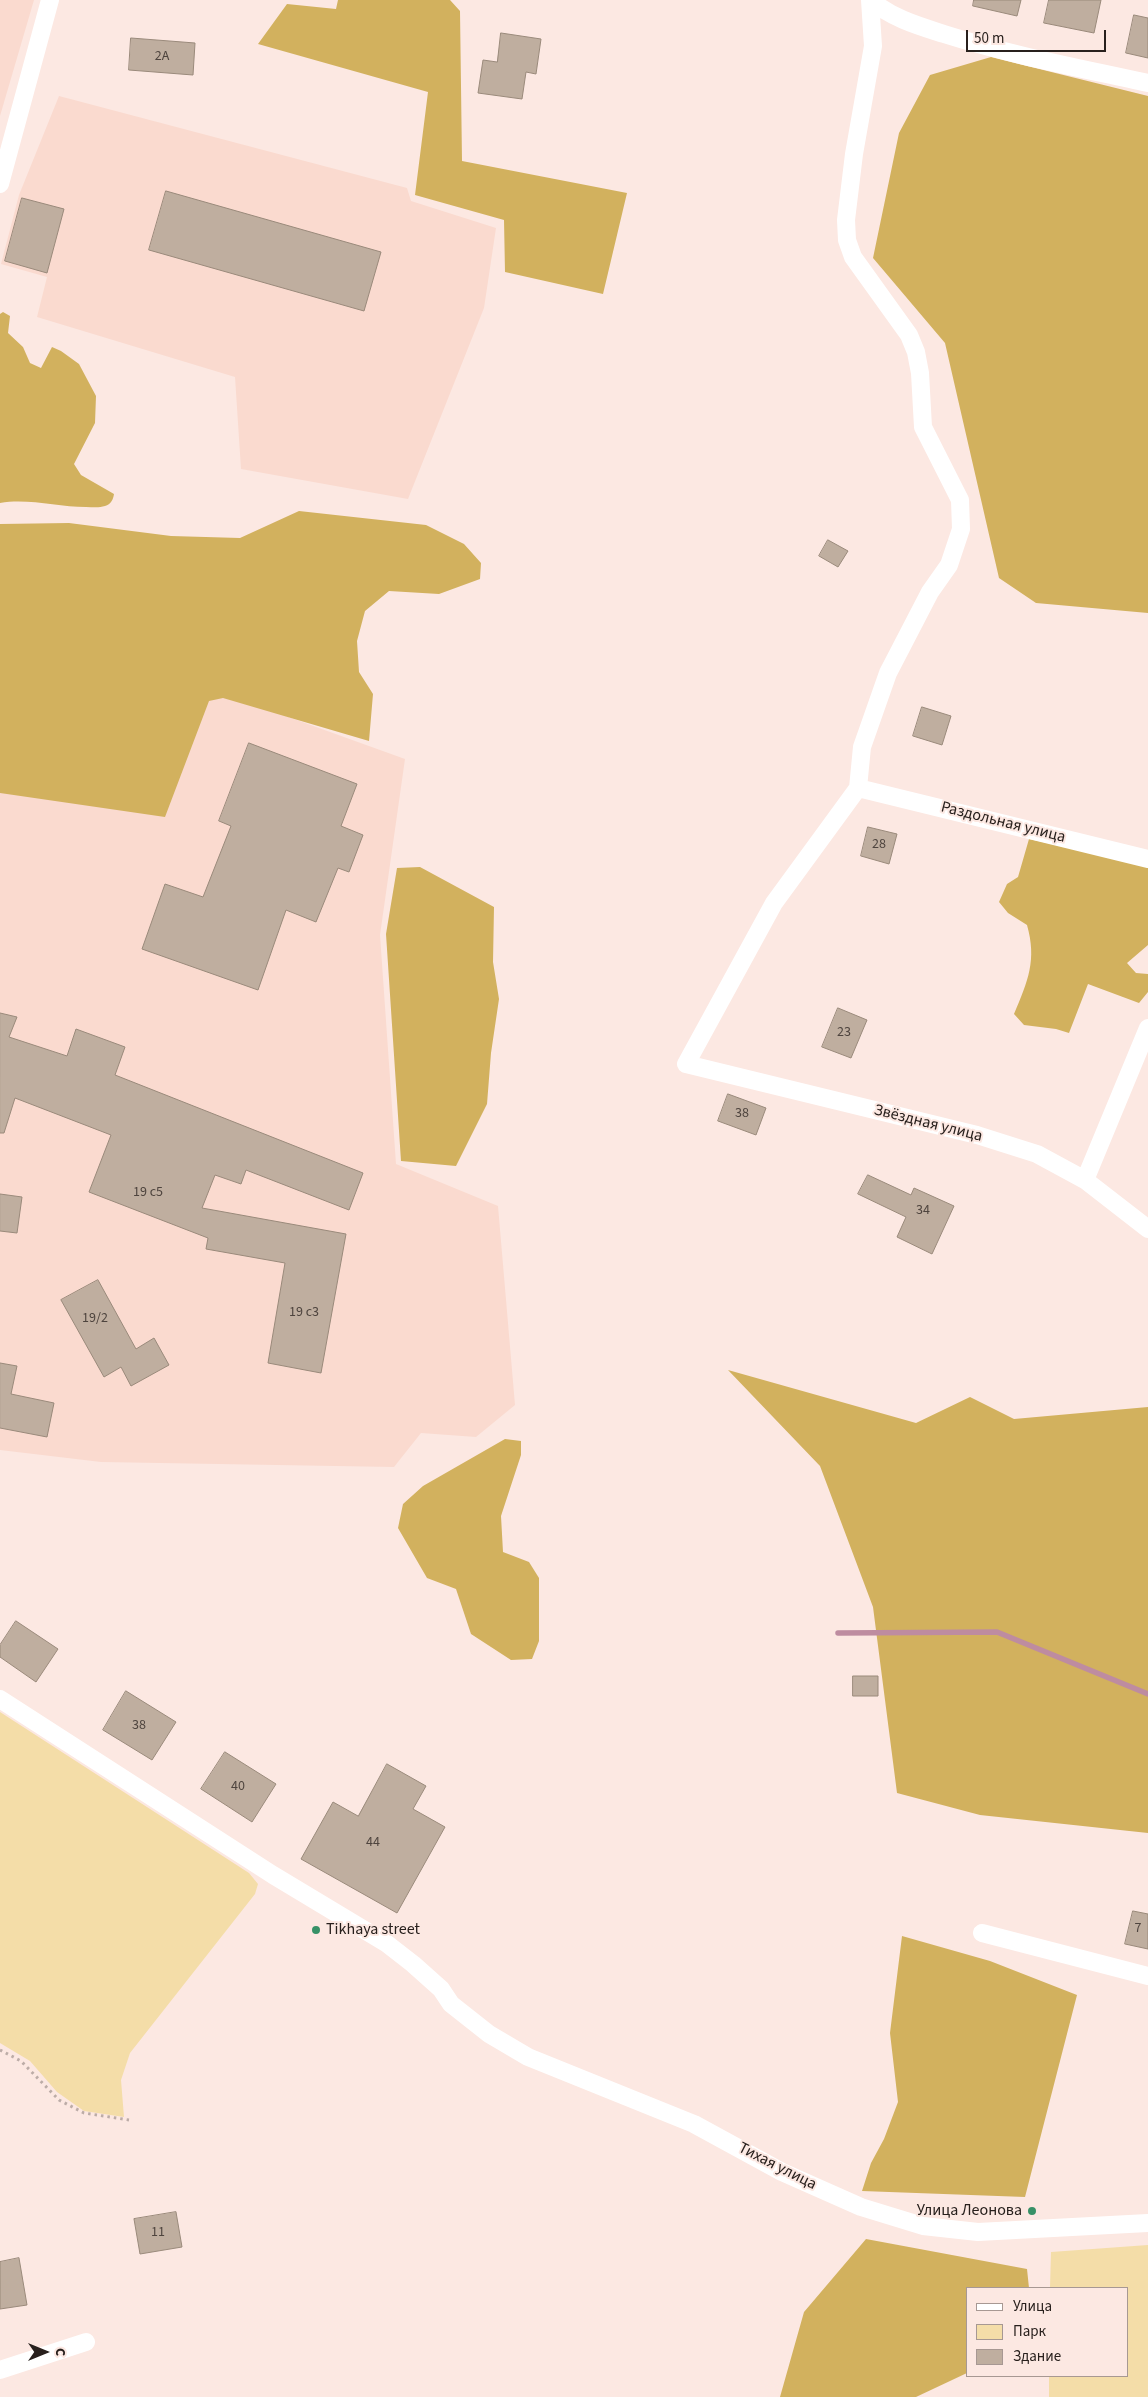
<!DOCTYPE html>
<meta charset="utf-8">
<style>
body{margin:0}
#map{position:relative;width:1148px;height:2397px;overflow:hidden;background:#fce8e2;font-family:"Source Sans 3",sans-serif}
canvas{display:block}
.legend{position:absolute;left:966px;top:2287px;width:162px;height:90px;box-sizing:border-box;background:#fce8e2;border:1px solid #a79893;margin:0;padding:6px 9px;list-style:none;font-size:15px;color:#28201d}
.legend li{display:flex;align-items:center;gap:10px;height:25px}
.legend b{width:25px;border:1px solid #a79893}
.north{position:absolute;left:20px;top:2327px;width:50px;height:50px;-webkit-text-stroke:4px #fce8e2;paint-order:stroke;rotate:90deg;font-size:14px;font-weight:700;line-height:20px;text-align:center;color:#28201d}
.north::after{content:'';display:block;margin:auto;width:18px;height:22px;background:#28201d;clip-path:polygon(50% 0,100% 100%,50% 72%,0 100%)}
.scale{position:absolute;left:966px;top:30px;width:140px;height:22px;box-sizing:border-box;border:2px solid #28201d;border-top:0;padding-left:6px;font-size:15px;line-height:18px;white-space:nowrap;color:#28201d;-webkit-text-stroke:4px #fce8e2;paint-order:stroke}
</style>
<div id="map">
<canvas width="1148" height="2397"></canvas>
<ul class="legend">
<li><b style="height:6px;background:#fff"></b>Улица</li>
<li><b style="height:14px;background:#f4dda8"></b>Парк</li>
<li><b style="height:14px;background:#bfae9f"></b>Здание</li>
</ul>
<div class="north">С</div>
<div class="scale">50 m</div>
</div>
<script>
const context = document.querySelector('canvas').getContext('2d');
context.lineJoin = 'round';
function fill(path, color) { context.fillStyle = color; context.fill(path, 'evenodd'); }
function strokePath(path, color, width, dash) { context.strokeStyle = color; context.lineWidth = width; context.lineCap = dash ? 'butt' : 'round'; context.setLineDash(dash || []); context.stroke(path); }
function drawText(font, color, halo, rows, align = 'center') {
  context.font = font + ' "Source Sans 3",sans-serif'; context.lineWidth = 4; context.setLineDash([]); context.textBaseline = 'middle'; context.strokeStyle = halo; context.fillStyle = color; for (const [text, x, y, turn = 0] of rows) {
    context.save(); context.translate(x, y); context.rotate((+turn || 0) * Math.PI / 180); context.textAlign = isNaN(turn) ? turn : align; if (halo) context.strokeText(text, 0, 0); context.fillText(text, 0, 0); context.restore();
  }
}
const built = new Path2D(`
 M0,0H34L0,116Z
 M59,96L407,188L411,201L496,228L484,308L408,499L241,469L235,377L37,317L47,277L1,264L19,195Z
 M208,688L405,759L380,935L396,1164L498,1206L515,1405L476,1437L421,1433L394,1467L101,1462L0,1450V783Z`);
const green = new Path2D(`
 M0,1712L249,1873L258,1884L255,1894L130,2053L121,2080L124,2117L84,2111L57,2092L30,2061L0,2043Z
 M1148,2245V2397H1049V2376H1127V2288H1050L1051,2252Z`);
const forest = new Path2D(`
 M338,0H450L460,11L462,161L627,193L603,294L505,272L504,220L415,195L428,92L258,44L287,4L336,9Z
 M991,57L1148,96V613L1036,603L999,578L945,343L873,258L899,133L930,75Z
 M3,312L10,316L8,333L23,347L30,363L41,368L52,347L61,351L79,364L96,396L95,423L74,464L81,475L114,494C113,500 111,504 105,506C99,508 93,507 86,507C58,507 28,498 0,503V314Z
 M299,511L426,525L464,544L481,563L480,579L439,594L389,591L365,611L357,641L359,672L373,694L369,741L223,698L209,701L165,817L0,793V524L69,523L171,536L240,538Z
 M1029,839L1148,865V945L1127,963L1136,973L1148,974V992L1139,1003L1088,984L1069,1033L1056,1029L1024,1025L1014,1014C1028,981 1037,960 1027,925L1008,913L999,902L1007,884L1018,877Z
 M420,867L494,907L493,962L499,999L491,1053L487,1104L456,1166L401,1161L386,934L397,868Z
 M728,1370L916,1423L970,1397L1014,1419L1148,1407V1833L980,1815L897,1793L873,1607L820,1466Z
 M505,1439L521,1441V1455L501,1516L503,1552L529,1562L539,1578V1641L532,1659L511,1660L471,1634L456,1589L427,1578L398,1528L403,1504L423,1486Z
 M902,1936L990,1961L1077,1995L1025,2197L862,2191L871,2163L884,2139L898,2102L890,2033Z
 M866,2239L1027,2269L1029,2288H967V2373L916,2397H780L804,2312Z`);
const stream = new Path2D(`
 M838,1633L997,1632L1148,1694`);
const building = new Path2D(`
 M974,0H1021L1017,16L973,6Z
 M1049,0H1101L1094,33L1044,23Z
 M1134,15L1148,18V58L1126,53Z
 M501,33L541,39L536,74L526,72L522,99L478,93L483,60L497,62Z
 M131,38L195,43L193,75L129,70Z
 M166,191L381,252L364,311L149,250Z
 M22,198L64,209L47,273L5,261Z
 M828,540L848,551L838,567L819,556Z
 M922,707L951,716L942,745L913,736Z
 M249,743L357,784L341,826L363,835L349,872L338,868L316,922L286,910L258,990L142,949L165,884L203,897L231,826L219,821Z
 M868,827L897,834L889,864L861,856Z
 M838,1008L867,1020L851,1058L822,1047Z
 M0,1013L17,1017L9,1037L67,1056L76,1029L125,1047L115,1075L363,1173L349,1210L246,1170L241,1184L215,1175L202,1208L346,1234L321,1373L268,1363L285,1263L206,1249L208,1238L89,1192L111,1135L15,1098L4,1133H0Z
 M728,1094L766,1108L756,1135L718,1121Z
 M868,1175L911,1195L914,1188L954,1206L932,1254L897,1237L906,1217L858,1194Z
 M0,1194L22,1197L17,1233L0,1231Z
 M98,1280L136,1349L154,1338L169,1365L131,1386L121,1367L104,1377L61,1300Z
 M0,1363L17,1366L11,1394L54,1403L47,1437L0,1428Z
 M16,1621L58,1649L36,1682L0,1657V1645Z
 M853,1676H878V1696H853Z
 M126,1691L176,1722L152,1760L103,1730Z
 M225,1752L276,1784L252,1822L201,1789Z
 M387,1764L426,1786L413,1809L445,1827L397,1913L301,1859L333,1802L358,1816Z
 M1133,1911L1148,1914V1949L1125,1944Z
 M176,2212L182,2247L140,2254L134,2219Z
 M19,2258L27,2305L0,2309V2262Z`);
const path = new Path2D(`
 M0,2050L21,2061L59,2100L84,2113L129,2120`);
const minor = new Path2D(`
 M870,0L873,46L854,154L846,220L847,240L853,257L909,335L916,352L920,373L923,427L960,500L961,529L949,565L930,592L888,673L862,747L858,788L774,903L686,1064L977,1135L1037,1154L1085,1180L1148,1229
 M871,0C891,18 919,26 944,34C1010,55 1080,68 1148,83
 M0,184L50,0
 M858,788L1148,859
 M1085,1180L1148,1028
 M0,1699L273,1875L386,1943L413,1964L441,1989L451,2004L489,2034L528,2057L694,2124L782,2172L861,2207L923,2226L978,2232L1148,2223
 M982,1933L1148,1976
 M0,2370L86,2342`);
const markers = [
 [316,1930,5,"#379167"],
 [1032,2211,5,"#379167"]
];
const numberNames = [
 ["2А",162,57],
 ["28",879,845],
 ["23",844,1033],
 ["38",742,1114],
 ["19 с5",148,1193],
 ["34",923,1211],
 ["19 с3",304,1313],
 ["19/2",95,1319],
 ["38",139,1726],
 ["40",238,1787],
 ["44",373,1843],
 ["7",1138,1929],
 ["11",158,2233]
];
const streetNames = [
 ["Раздольная улица",1003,823,14],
 ["Звёздная улица",928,1124,14],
 ["Тихая улица",777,2167,27]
];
const poiNames = [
 ["Tikhaya street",326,1930],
 ["Улица Леонова",1022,2211,"right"]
];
fill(built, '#fadacf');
fill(green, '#f4dda8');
fill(forest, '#d2b15e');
strokePath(stream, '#be8ca0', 5.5);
fill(building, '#bfae9f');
strokePath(building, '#9a8a7b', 1);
strokePath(path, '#bcaca7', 3, [2.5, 4]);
strokePath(minor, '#fff', 18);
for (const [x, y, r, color] of markers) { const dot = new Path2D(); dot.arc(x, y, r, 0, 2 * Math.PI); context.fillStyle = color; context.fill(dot); strokePath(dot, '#fce8e2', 2); }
drawText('14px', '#4e443e', null, numberNames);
drawText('16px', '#28201d', '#fce8e2', streetNames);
drawText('16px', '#28201d', '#fce8e2', poiNames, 'left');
</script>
